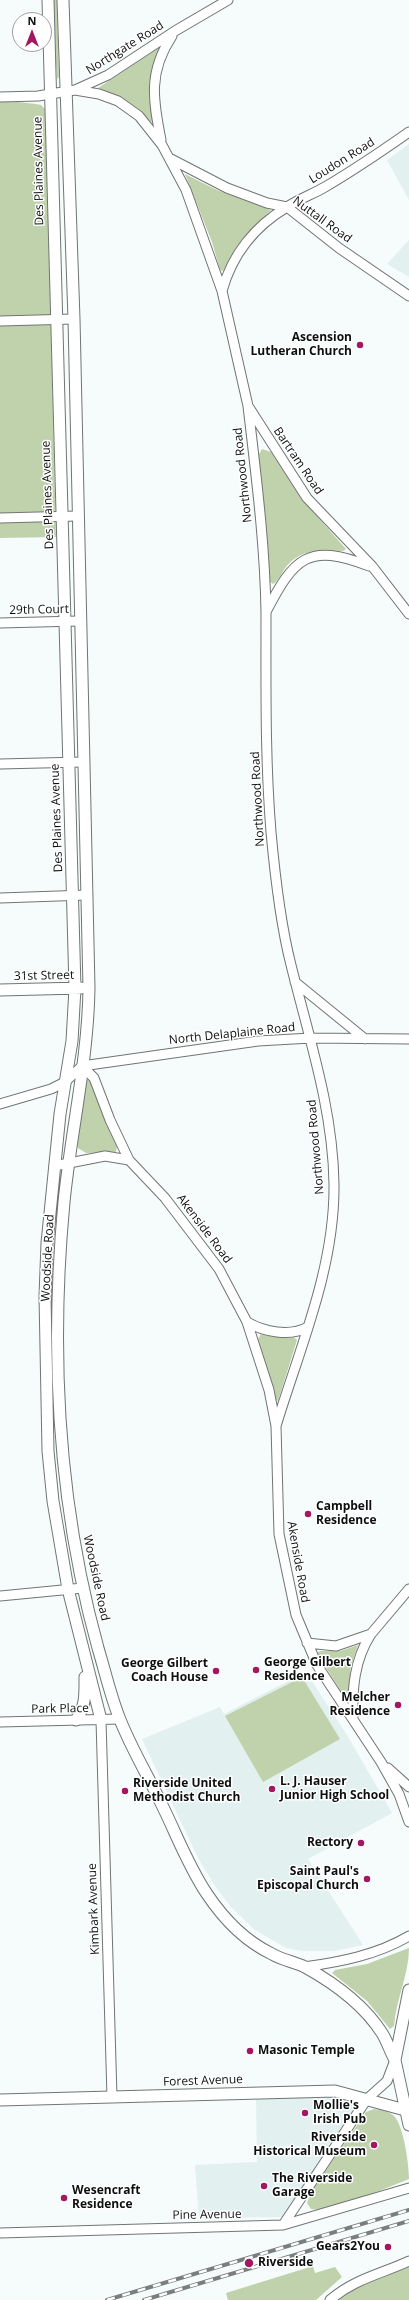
<!DOCTYPE html>
<style>
body{margin:0}
#map{position:relative;width:409px;height:2300px;overflow:hidden;background:#f6fbfb;font-family:"Open Sans",sans-serif}
canvas{display:block}
.north{position:absolute;left:12px;top:12px;width:40px;height:40px;box-sizing:border-box;background:#fff;border:1px solid #9e9f9f;border-radius:50%;rotate:0deg;font-size:11px;font-weight:700;line-height:16px;text-align:center;color:#0d0e0e}
.north::after{content:'';display:block;margin:auto;width:14px;height:18px;background:#a21760;clip-path:polygon(50% 0,100% 100%,50% 72%,0 100%)}
</style>
<div id="map">
<canvas width="409" height="2300"></canvas>
<div class="north">N</div>
</div>
<script>
const context = document.querySelector('canvas').getContext('2d');
context.lineJoin = 'round';
function fill(path, color) { context.fillStyle = color; context.fill(path, 'evenodd'); }
function strokePath(path, color, width, dash) { context.strokeStyle = color; context.lineWidth = width; context.lineCap = dash ? 'butt' : 'round'; context.setLineDash(dash || []); context.stroke(path); }
function drawText(font, color, halo, rows, align = 'center') {
  context.font = font + ' "Open Sans",sans-serif'; context.lineWidth = 3; context.setLineDash([]); context.textBaseline = 'middle'; context.strokeStyle = halo; context.fillStyle = color; for (const [text, x, y, turn = 0] of rows) {
    context.save(); context.translate(x, y); context.rotate((+turn || 0) * Math.PI / 180); context.textAlign = isNaN(turn) ? turn : align; if (halo) context.strokeText(text, 0, 0); context.fillText(text, 0, 0); context.restore();
  }
}
const built = new Path2D(`
 M409,144V200L387,160Z
 M409,240V277L387,264Z
 M306,1672L347,1735L392,1813L308,1859L363,1945L335,1951H302L286,1948L255,1930L231,1907L217,1889L198,1858L142,1739L220,1707L224,1714Z
 M369,2092L283,2217L199,2218L195,2165L257,2162L256,2096Z`);
const green = new Path2D(`
 M52,0H57L59,77L57,79Z
 M162,46C148,79 146,85 153,121L151,122L140,110L123,98L98,88Z
 M0,100L36,104L41,105L46,110L56,537L0,538Z
 M185,174L217,190L271,210L244,238L223,271L220,270L212,242Z
 M262,449L271,452L301,498L346,549L343,551C322,550 301,548 286,567C282,572 279,581 273,584L269,581L258,456Z
 M88,1080L91,1081L117,1147L116,1152L86,1153L78,1148L77,1142L86,1081Z
 M261,1334L275,1337H294L297,1340L278,1401L276,1400L258,1339Z
 M358,1645L351,1666L348,1697L345,1698L317,1653L320,1651H340Z
 M302,1677L340,1739L263,1782L225,1716Z
 M409,1948C409,1974 396,1999 394,2026L390,2029L367,2001L332,1973L335,1970L367,1964Z
 M374,2109C380,2110 389,2111 394,2116C404,2126 409,2166 409,2179C391,2186 327,2213 311,2209L307,2203L311,2192L366,2112Z
 M409,2265V2300H334L358,2283Z
 M313,2266L315,2273L335,2267L342,2277L316,2300H228L226,2293Z`);
const minor = new Path2D(`
 M75,90L99,94L118,101L139,116L162,145L186,190L222,291L248,406L307,498L372,566L409,614
 M0,97L38,96L75,90L108,75L175,31L228,0
 M161,140C153,100 148,72 172,36
 M171,159L227,188L267,203L287,207L339,248L409,296
 M222,291C232,255 255,226 287,207C299,199 313,194 325,187C354,170 382,151 409,132
 M0,321L74,319
 M248,406C256,475 265,544 266,613C266,686 265,759 271,832C275,876 280,922 291,965C309,1038 333,1109 334,1184C335,1268 300,1347 276,1426
 M0,518L77,516
 M266,612C294,558 308,542 369,566
 M0,623L79,621
 M0,764L83,762
 M0,898L87,895
 M295,982L365,1039
 M82,1066L94,1078L110,1120L129,1160L165,1198L219,1269L247,1322L269,1390L276,1426L279,1534L296,1615L317,1665L381,1762L399,1794L409,1822
 M82,1066L258,1041L311,1038L409,1039
 M0,1104L51,1089L65,1082L82,1066
 M54,1166L105,1156L129,1160
 M247,1322C264,1332 290,1337 308,1327
 M0,1596L83,1588
 M307,1643L336,1646L371,1634L409,1589
 M353,1719C352,1690 354,1660 371,1634
 M101,1720L112,2097
 M0,1722L120,1719
 M388,1768L409,1787
 M304,1967C340,1962 377,1955 409,1936
 M283,2225L367,2099L387,2081L395,2060
 M0,2233L283,2225L409,2188
 M330,2300C354,2279 381,2274 409,2261`);
const tertiary = new Path2D(`
 M48,0L75,988L72,1041L60,1114L47,1243L45,1296L48,1451L53,1501L68,1589L101,1720
 M63,0L74,319L89,988C88,1060 71,1131 64,1202C50,1351 58,1504 98,1648C105,1671 110,1694 119,1717C130,1746 147,1774 161,1803C176,1833 188,1866 207,1894C223,1918 245,1941 272,1954C282,1960 295,1962 305,1967C334,1983 364,2005 382,2033C387,2041 390,2051 395,2060
 M0,990L81,988
 M76,1720C86,1707 85,1693 85,1677
 M409,1990L395,2060L409,2125
 M0,2100L335,2091L405,2110`);
const rail = new Path2D(`
 M107,2300L409,2210
 M144,2300L409,2221`);
const markers = [
 [360,345,4,"#a21760"],
 [308,1514,4,"#a21760"],
 [256,1670,4,"#a21760"],
 [216,1671,4,"#a21760"],
 [398,1705,4,"#a21760"],
 [272,1789,4,"#a21760"],
 [125,1791,4,"#a21760"],
 [361,1843,4,"#a21760"],
 [367,1879,4,"#a21760"],
 [250,2051,4,"#a21760"],
 [305,2113,4,"#a21760"],
 [374,2145,4,"#a21760"],
 [264,2186,4,"#a21760"],
 [64,2198,4,"#a21760"],
 [388,2247,4,"#a21760"],
 [249,2263,5,"#a21760"]
];
const streetNames = [
 ["Northgate Road",125,48,-32],
 ["Loudon Road",342,161,-32],
 ["Des Plaines Avenue",39,171,-91],
 ["Nuttall Road",322,220,36],
 ["Bartram Road",298,461,56],
 ["Northwood Road",243,475,-96],
 ["Des Plaines Avenue",48,495,-92],
 ["29th Court",39,610,-1],
 ["Northwood Road",258,799,-93],
 ["Des Plaines Avenue",57,818,-92],
 ["31st Street",44,976,-1],
 ["North Delaplaine Road",232,1034,-6],
 ["Northwood Road",316,1147,-95],
 ["Akenside Road",204,1229,53],
 ["Woodside Road",48,1258,-87],
 ["Akenside Road",298,1562,80],
 ["Woodside Road",96,1578,78],
 ["Park Place",60,1709,-1],
 ["Kimbark Avenue",94,1909,-92],
 ["Forest Avenue",203,2081,-2],
 ["Pine Avenue",207,2215,-1]
];
const poiNames = [
 ["Ascension",352,338,"right"],
 ["Lutheran Church",352,352,"right"],
 ["Campbell",316,1507],
 ["Residence",316,1521],
 ["George Gilbert",264,1663],
 ["Residence",264,1677],
 ["George Gilbert",208,1664,"right"],
 ["Coach House",208,1678,"right"],
 ["Melcher",390,1698,"right"],
 ["Residence",390,1712,"right"],
 ["L. J. Hauser",280,1782],
 ["Junior High School",280,1796],
 ["Riverside United",133,1784],
 ["Methodist Church",133,1798],
 ["Rectory",353,1843,"right"],
 ["Saint Paul's",359,1872,"right"],
 ["Episcopal Church",359,1886,"right"],
 ["Masonic Temple",258,2051],
 ["Mollie's",313,2106],
 ["Irish Pub",313,2120],
 ["Riverside",366,2138,"right"],
 ["Historical Museum",366,2152,"right"],
 ["The Riverside",272,2179],
 ["Garage",272,2193],
 ["Wesencraft",72,2191],
 ["Residence",72,2205],
 ["Gears2You",380,2247,"right"],
 ["Riverside",258,2263]
];
fill(built, '#e2f0f0');
fill(green, '#c0d2ac');
strokePath(minor, '#707574', 11);
strokePath(tertiary, '#707574', 13);
strokePath(minor, '#fff', 9);
strokePath(tertiary, '#fff', 11);
strokePath(rail, '#7b7e7e', 4);
strokePath(rail, '#fff', 2.5, [8]);
for (const [x, y, r, color] of markers) { const dot = new Path2D(); dot.arc(x, y, r, 0, 2 * Math.PI); context.fillStyle = color; context.fill(dot); strokePath(dot, '#fff', 1.5); }
drawText('12px', '#0d0e0e', '#fff', streetNames);
drawText('bold 12px', '#0d0e0e', '#fff', poiNames, 'left');
</script>
